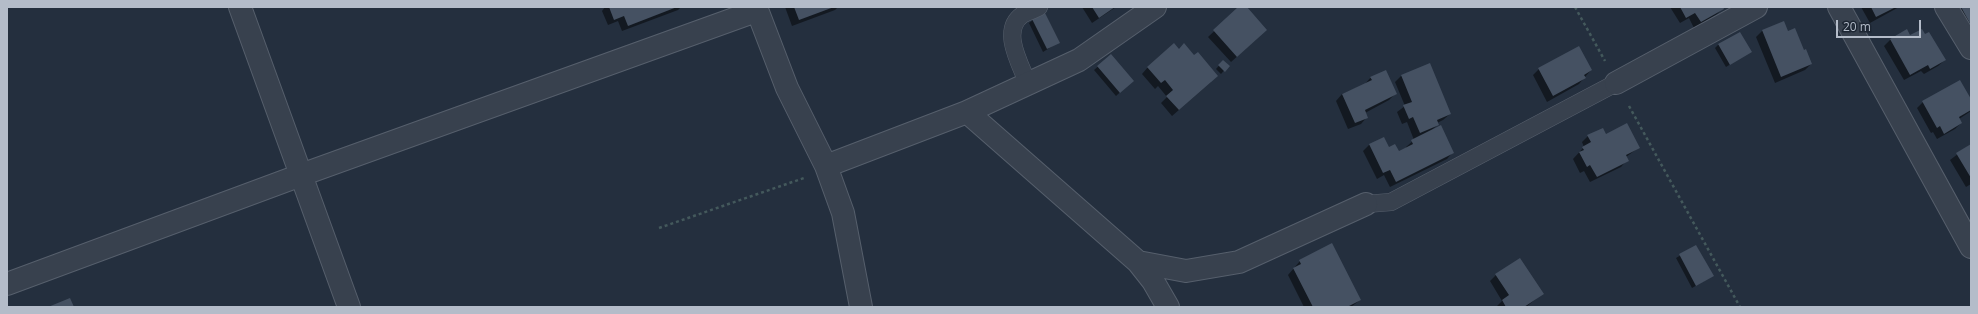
<!DOCTYPE html>
<style>
body{margin:0}
#map{position:relative;width:1978px;height:314px;overflow:hidden;background:#242f3e;font-family:"Open Sans",sans-serif}
canvas{display:block}
.frame{position:absolute;inset:0;border:8px solid #b4bcc9;pointer-events:none}
.scale{position:absolute;left:1836px;top:20px;width:85px;height:18px;box-sizing:border-box;border:2px solid #b4bcc9;border-top:0;padding-left:5px;font-size:12px;line-height:14px;white-space:nowrap;color:#b4bcc9;-webkit-text-stroke:3px #1d2633;paint-order:stroke}
</style>
<div id="map">
<canvas width="1978" height="314"></canvas>
<div class="frame"></div>
<div class="scale">20 m</div>
</div>
<script>
const context = document.querySelector('canvas').getContext('2d');
context.lineJoin = 'round';
function fill(path, color) { context.fillStyle = color; context.fill(path, 'evenodd'); }
function strokePath(path, color, width, dash) { context.strokeStyle = color; context.lineWidth = width; context.lineCap = dash ? 'butt' : 'round'; context.setLineDash(dash || []); context.stroke(path); }
const shadow = new Path2D(`
 M605,7H681L678,10L622,31L618,21L608,25L602,11Z
 M785,7H838L835,10L792,26Z
 M1082,7H1116L1092,23Z
 M1240,7H1246L1260,36L1231,62L1208,37Z
 M1670,7H1722L1723,8L1717,14L1694,28L1689,18L1680,23Z
 M1861,7H1899L1870,23Z
 M1963,7H1971V42L1956,14Z
 M1033,20L1059,42L1043,52L1029,23Z
 M1783,22L1787,32L1811,64L1805,70L1775,83L1756,37L1762,31Z
 M1907,31L1910,37L1945,60L1938,66L1924,74L1921,71L1904,80L1884,46L1890,40Z
 M1719,44L1750,52L1726,67L1715,48Z
 M1111,55L1129,84L1116,96L1094,70Z
 M1223,61L1228,66L1221,74L1216,69Z
 M1429,65L1450,114L1443,120L1437,123L1438,124L1432,130L1453,152L1447,159L1390,187L1384,175L1377,179L1363,151L1369,145L1383,138L1388,148L1398,153L1406,149V147L1414,140L1407,122L1402,124L1397,112L1405,106L1395,82L1401,76Z
 M1148,67L1211,82L1172,116L1161,103L1167,97L1158,86L1155,89L1142,74Z
 M1539,69L1591,70L1579,84L1547,102L1533,75Z
 M1371,77L1395,94L1389,100L1365,113L1367,117L1361,124L1348,129L1336,101L1342,94L1365,84Z
 M1971,101V111L1959,119L1961,123L1955,129L1937,139L1933,132L1931,133L1917,108L1923,102Z
 M1605,135L1638,148L1626,157L1627,160L1621,167L1590,182L1584,171L1580,173L1573,159L1584,147L1582,142L1588,136Z
 M1971,144V184L1966,187L1950,160Z
 M1696,246L1713,276L1692,288L1676,258Z
 M1300,261L1360,300L1351,307H1304L1288,275Z
 M1496,275L1542,294L1526,307H1496L1502,301L1490,281Z`);
const building = new Path2D(`
 M609,7H677L628,26L624,16L614,20Z
 M794,7H834L799,20Z
 M1092,7H1115L1099,18Z
 M1238,7H1247L1267,30L1237,57L1213,30Z
 M1680,7H1723L1724,9L1701,22L1695,13L1686,18Z
 M1871,7H1896L1876,17Z
 M1961,7H1971V25Z
 M1045,13L1060,43L1047,49L1032,19Z
 M1784,21L1788,31L1795,28L1804,50L1806,49L1812,64L1781,77L1762,30Z
 M1907,29L1910,35L1922,29L1925,34L1929,32L1946,60L1930,69L1928,65L1910,75L1890,39Z
 M1740,32L1752,52L1730,65L1718,44Z
 M1174,43L1179,49L1184,43L1194,55L1198,52L1218,76L1179,110L1166,96L1173,90L1165,80L1161,83L1147,67Z
 M1579,46L1592,70L1584,75L1586,78L1553,96L1538,68Z
 M1111,54L1134,81L1120,93L1097,66Z
 M1223,60L1230,66L1225,72L1218,65Z
 M1430,63L1451,114L1437,120L1439,125L1420,133L1413,117L1409,119L1403,105L1412,102L1401,75Z
 M1386,70L1397,94L1365,110L1368,118L1355,123L1342,94L1372,80L1370,77Z
 M1960,80L1971,99V110L1959,117L1962,123L1944,134L1940,126L1937,128L1922,101Z
 M1627,123L1640,148L1626,155L1629,161L1597,177L1590,165L1587,167L1579,152L1584,150L1582,147L1591,142L1587,135L1603,128L1606,134Z
 M1441,125L1454,153L1396,182L1390,170L1383,173L1369,144L1384,137L1389,147L1395,144L1399,151L1413,144L1411,140Z
 M1971,144V178L1956,153Z
 M1332,243L1361,300L1347,307H1313L1293,268L1301,264L1299,260Z
 M1696,245L1714,276L1696,286L1679,254Z
 M1520,258L1544,294L1524,307H1506L1502,300L1509,295L1495,274Z
 M70,298L74,307H48Z`);
const path = new Path2D(`
 M1575,7L1605,61
 M1629,106L1740,307
 M659,228L804,178`);
const service = new Path2D(`
 M1028,84C1021,65 1000,31 1022,15C1027,12 1034,10 1039,7
 M1366,204L1391,202L1616,83`);
const minor = new Path2D(`
 M240,7L349,307
 M756,7L787,88L826,166L843,213L861,307
 M1946,7L1971,48
 M1616,83L1756,7
 M967,112L1079,60L1155,7
 M826,166L967,112L1138,262L1186,271L1239,262L1366,204
 M1138,262L1153,281L1168,307
 M7,284L301,175L756,11`);
const tertiary = new Path2D(`
 M1839,7L1971,247`);
fill(shadow, '#0007');
fill(building, '#455162');
strokePath(service, '#565f6c', 18);
strokePath(minor, '#565f6c', 24);
strokePath(tertiary, '#565f6c', 24);
strokePath(path, '#44595c', 2.5, [3, 3]);
strokePath(service, '#38414e', 17);
strokePath(minor, '#38414e', 22);
strokePath(tertiary, '#38414e', 22);
</script>
